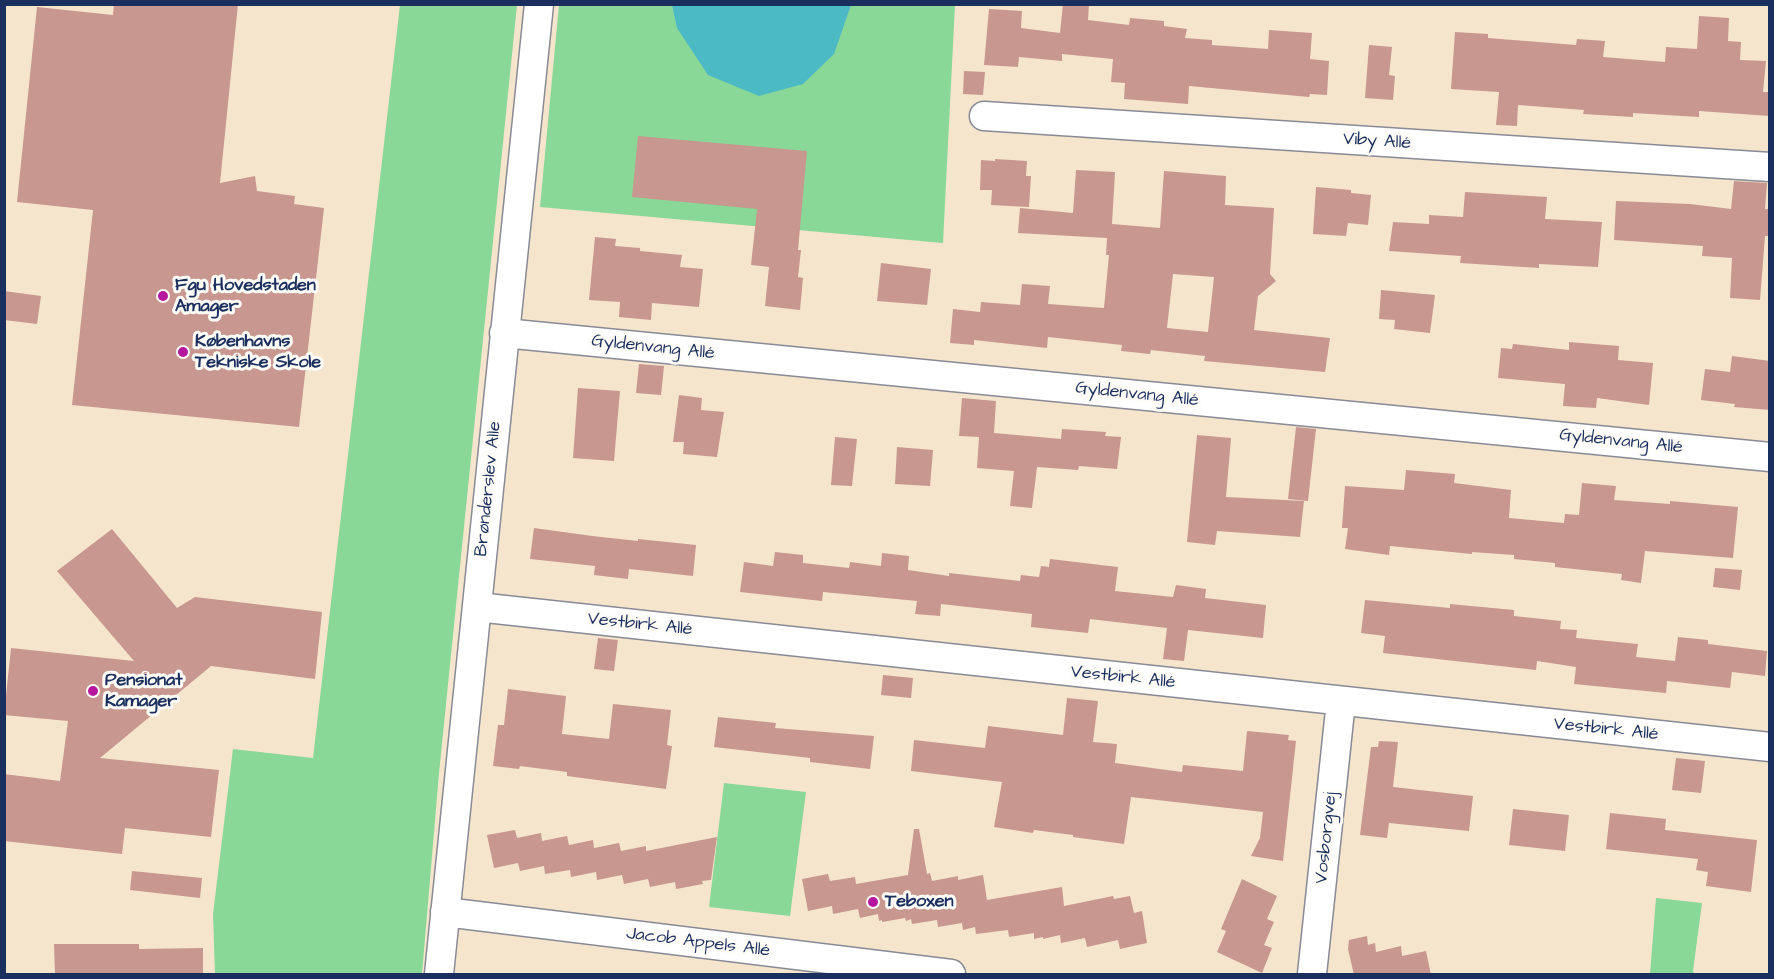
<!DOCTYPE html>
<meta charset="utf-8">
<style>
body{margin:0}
#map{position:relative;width:1774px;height:979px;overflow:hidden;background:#f5e5cd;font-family:"Architects Daughter",sans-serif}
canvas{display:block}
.frame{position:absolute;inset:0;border:6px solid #1b2f5e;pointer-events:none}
</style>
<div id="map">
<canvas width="1774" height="979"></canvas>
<div class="frame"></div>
</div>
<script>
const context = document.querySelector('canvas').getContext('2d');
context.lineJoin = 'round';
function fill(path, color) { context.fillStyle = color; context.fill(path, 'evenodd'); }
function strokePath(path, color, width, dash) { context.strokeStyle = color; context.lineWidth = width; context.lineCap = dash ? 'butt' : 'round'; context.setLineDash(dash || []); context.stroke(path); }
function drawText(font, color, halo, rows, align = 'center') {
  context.font = font + ' "Architects Daughter",sans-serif'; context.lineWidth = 6; context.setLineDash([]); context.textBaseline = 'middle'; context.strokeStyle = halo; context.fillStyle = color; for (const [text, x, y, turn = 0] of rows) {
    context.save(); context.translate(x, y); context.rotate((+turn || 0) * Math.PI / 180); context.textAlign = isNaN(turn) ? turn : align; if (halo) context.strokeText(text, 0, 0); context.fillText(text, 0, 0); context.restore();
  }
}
const green = new Path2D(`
 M400,5H517L439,773L422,974H215L213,914L233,749L313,758Z
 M559,5H955L943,243L540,207Z
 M724,783L806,792L790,916L709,907Z
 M1656,898L1702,903L1693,971L1694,974H1650Z`);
const water = new Path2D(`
 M672,5V4L851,5L834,54L803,84L759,96L708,75L677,28Z`);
const building = new Path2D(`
 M114,4H238L220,183L255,176L257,191L295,196L294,204L324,208L299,427L72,405L93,210L17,202L37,7L113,15Z
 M1063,4H1089L1088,20L1129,25L1130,18L1164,21V26L1187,29L1185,38L1212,40V45L1268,49L1269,30L1312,33L1310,59L1329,61L1327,95L1310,94L1309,97L1189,86L1188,104L1124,99L1125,83L1111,82L1113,59L1062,54V61L1019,57L1018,67L984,65L989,9L1022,11L1021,28L1060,33Z
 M1699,16L1729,18L1728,41L1741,42L1740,60L1766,61L1763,92H1770V116L1699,111V117L1633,113V117L1583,114L1584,110L1518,105L1517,126L1496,125L1499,92L1451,89L1455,32L1488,34V38L1576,45L1577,39L1605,41L1603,57L1665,62L1666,47L1697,49Z
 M1369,45L1392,47L1389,75L1395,76L1393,100L1365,98Z
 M964,71L985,72L983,95L963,94Z
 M638,136L807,151L798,250H801L798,277L803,278L800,310L765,306L769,267L751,265L757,209L632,197Z
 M995,159L1027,161L1026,176H1031L1029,207L991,205L992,190H980L981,160L995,161Z
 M1076,170L1115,172L1112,224L1160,228L1164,171L1226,176L1225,205L1274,208L1270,274L1276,281L1258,296L1254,330L1330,338L1325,372L1204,361L1205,356L1151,350L1150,354L1121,351L1122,345L1048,337L1047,348L974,340V345L950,343L953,309L980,312L981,302L1020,305L1022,284L1050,286L1048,304L1104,308L1109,255H1106L1107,238L1018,233L1020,208L1073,213ZM1173,274L1214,277L1208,332L1167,328Z
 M1734,181L1767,183L1765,209H1770V236H1765L1760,300L1730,298L1732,258L1702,256L1703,246L1614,240L1616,201L1690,204L1731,209Z
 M1316,187L1351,190V193L1371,195L1368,225L1348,223L1346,236L1313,234Z
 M1465,192L1547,197L1545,219L1602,222L1598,267L1539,264V268L1460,263L1461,256L1389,251L1393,222L1429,224V215L1463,217Z
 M595,237L616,239L615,246L640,248V251L682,255L680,267L703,269L699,307L652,303L651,320L619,317L620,302L589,300Z
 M881,263L931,269L927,305L877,301Z
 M1381,290L1435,295L1430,333L1394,329L1395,320L1379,319Z
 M4,291L41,296L37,324L4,320Z
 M1569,342L1619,346L1618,360L1653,363L1649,405L1597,398L1596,408L1563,406L1565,384L1498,378L1501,348L1512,349L1513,344L1569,350Z
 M1732,356L1770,361V410L1734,407L1735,404L1701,400L1705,369L1730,372Z
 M639,364L664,366L661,395L636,393Z
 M578,388L620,391L614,461L573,458Z
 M679,395L702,398L701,410L724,412L717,457L683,454L684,442H673Z
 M962,398L996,401L994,433L1061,439L1062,429L1106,432L1105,436L1121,437L1117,469L1079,466L1078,470L1037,467L1032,508L1010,506L1014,471L977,468L979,437L959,436Z
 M1296,427L1316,429L1308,501L1288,499Z
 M1197,435L1231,438L1226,497L1304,501L1300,537L1217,531L1215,545L1187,542Z
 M835,437L857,439L852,486L831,485Z
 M897,447L933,450L930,486L895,484Z
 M1406,470L1455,474L1454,483L1511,490L1509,518L1564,523L1565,514L1579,515L1582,483L1616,486L1614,500L1670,504V501L1738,507L1733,558L1645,551L1641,583L1621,580L1622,574L1555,567V563L1514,559V555L1472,552V554L1390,546L1389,555L1345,549L1348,528H1342L1345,486L1404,490Z
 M534,528L592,536L638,541V539L696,545L693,576L629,569L628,579L594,575L595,566L530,559Z
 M112,529L177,608L195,597L322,612L315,679L211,666L100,758L219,770L211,837L125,828L122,854L4,841V774L60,781L68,721L4,715L11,648L134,661L57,571Z
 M775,552L803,555V563L849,568L850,562L881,566L882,553L909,556L908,570L949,576V573L1020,581L1021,575L1039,577L1041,566L1049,567L1050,559L1118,567L1115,591L1173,597L1176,585L1206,589L1205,598L1266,605L1263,638L1188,630L1184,661L1163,659L1167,628L1090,619L1088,633L1031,627L1032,614L941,604L940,616L915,614L917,601L823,592L822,601L740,592L744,562L773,566Z
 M1715,568L1742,570L1740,590L1713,587Z
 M1365,600L1450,608V604L1514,610V616L1561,621L1560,629L1577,630L1576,638L1638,644L1636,657L1675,661L1678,637L1708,640V644L1767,651L1765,676L1732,672L1730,688L1667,681L1666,693L1574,684L1576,667L1537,661L1536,670L1383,653L1385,636L1361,633Z
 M598,638L618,640L614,671L594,669Z
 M883,675L913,678L911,698L881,695Z
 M508,689L566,696L562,734L609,739L613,704L671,710L667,745L672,746L666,789L567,776V772L520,766L519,769L493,766L498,725H504Z
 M1067,698L1098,701L1093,742L1117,744L1115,763L1182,772L1183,765L1243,771L1247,731L1289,735L1288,740L1296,741L1283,861L1251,856L1260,838L1263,812L1131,797L1124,844L1073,837V835L1034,830L1033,833L994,827L1002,782L911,771L914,740L985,748L988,726L1063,735Z
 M718,717L776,723L775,728L874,736L870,769L810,762V758L714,747Z
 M1379,741L1398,742L1393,787L1473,796L1469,831L1389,823L1387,838L1360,835L1371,747H1378Z
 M1676,758L1705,761L1701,793L1672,790Z
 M1513,809L1569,815L1565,851L1509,845Z
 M1610,813L1666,819L1665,830L1757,840L1751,892L1706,886L1708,872L1696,870L1698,859L1606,849Z
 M914,829H919L927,874L930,873L932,881L958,876V880L983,875L987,900L1062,887L1064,906L1113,896L1114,899L1130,896L1134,913L1142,911L1147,943L1120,949L1118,940L1087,947L1085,938L1061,943L1060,935L1043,939V937L1034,939V933L1009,937L1008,930L976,934L975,927L963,930L962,923L938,927L937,920L912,924L911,919L906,921L905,918L882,922V920L879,921L878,914L860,918L858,909L833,914L832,906L808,911L802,879L828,874L830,881L855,877L856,884L908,875Z
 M515,830L517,838L541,833L542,841L567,836L569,845L593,840L594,848L619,843L621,851L646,846V851L717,837L711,880L702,881L703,884L676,889L675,882L650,887L648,879L624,884L622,875L597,880L596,872L571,877L570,870L545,874L544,866L520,871L518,863L494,868L487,835Z
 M132,871L202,878L200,898L130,890Z
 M1242,879L1277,896L1267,919L1274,922L1264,945L1272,948L1262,973L1217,952L1226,931L1221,929Z
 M1367,936L1368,945L1375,943L1376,952L1401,946L1402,956L1426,951L1431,975H1354L1348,949L1349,940Z
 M54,944H139V949L203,948V975H55Z`);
const minor = new Path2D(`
 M984,116L1770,167
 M504,333L1770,457
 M477,607L1770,747
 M445,912L951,974
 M439,974L539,4
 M1312,974L1341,701`);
const markers = [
 [163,296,6,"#b5179e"],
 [183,352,6,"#b5179e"],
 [93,691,6,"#b5179e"],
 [873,902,6,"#b5179e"]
];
const streetNames = [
 ["Viby Allé",1377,142,4],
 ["Gyldenvang Allé",653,348,6],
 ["Gyldenvang Allé",1137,395,6],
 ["Gyldenvang Allé",1621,442,6],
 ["Brønderslev Alle",489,489,-84],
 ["Vestbirk Allé",640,625,6],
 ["Vestbirk Allé",1123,678,6],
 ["Vestbirk Allé",1606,730,6],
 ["Vosborgvej",1327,838,-84],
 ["Jacob Appels Allé",698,943,7]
];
const poiNames = [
 ["Fgu Hovedstaden",175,286],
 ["Amager",175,307],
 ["Københavns",195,342],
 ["Tekniske Skole",195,363],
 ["Pensionat",105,681],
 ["Kamager",105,702],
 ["Teboxen",885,902]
];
fill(green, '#8ad897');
fill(water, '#4cbac5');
fill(building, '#c8978f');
strokePath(minor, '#888a96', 31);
strokePath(minor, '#fff', 28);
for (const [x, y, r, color] of markers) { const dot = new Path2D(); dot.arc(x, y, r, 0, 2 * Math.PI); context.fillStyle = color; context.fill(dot); strokePath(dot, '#fdfcf7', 2); }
drawText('18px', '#1b2f5e', '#fdfcf7', streetNames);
drawText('bold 18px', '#1b2f5e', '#fdfcf7', poiNames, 'left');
</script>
